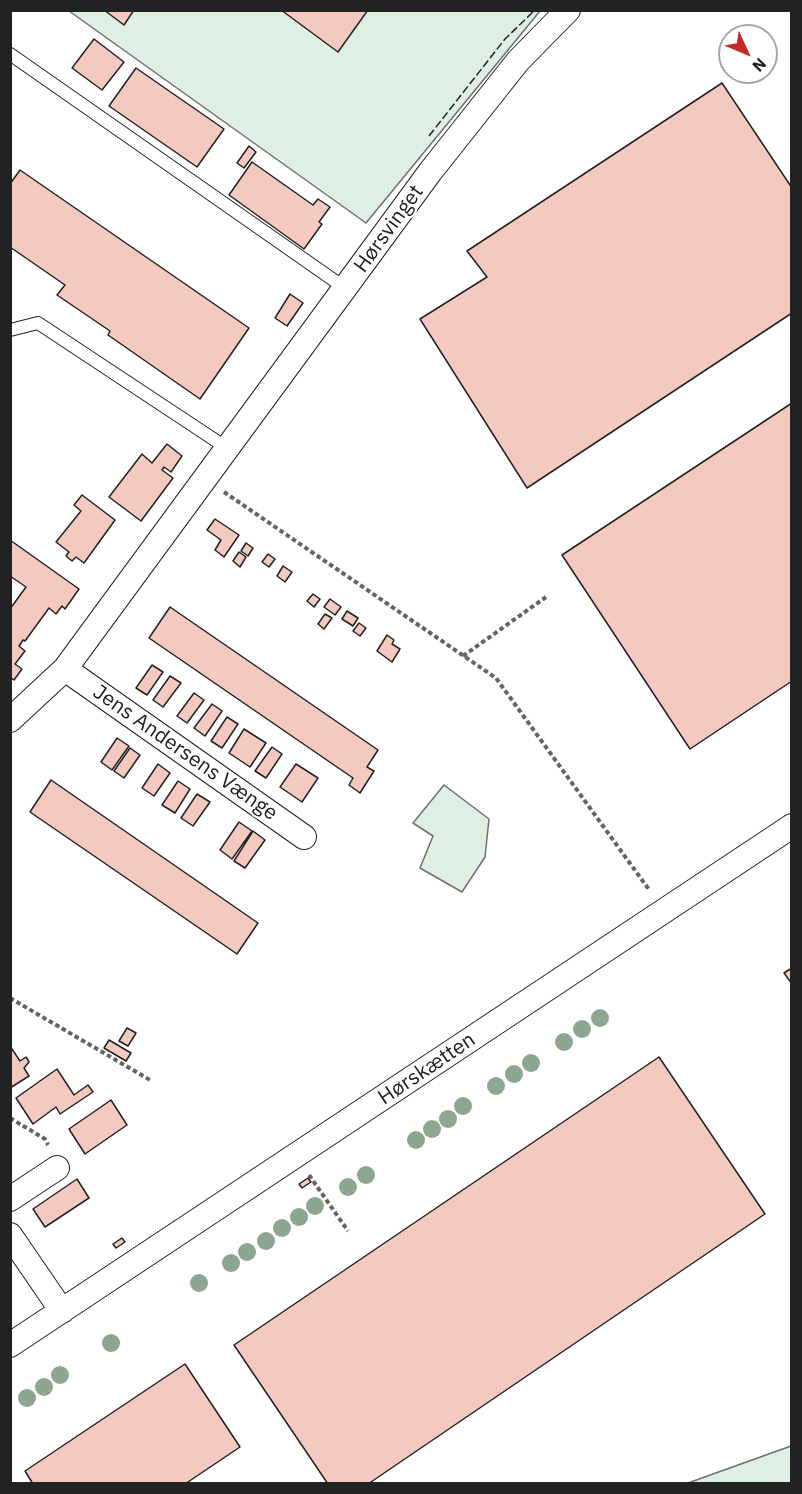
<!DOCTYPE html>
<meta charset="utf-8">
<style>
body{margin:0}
#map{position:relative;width:802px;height:1494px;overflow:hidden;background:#fff;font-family:"IBM Plex Sans",sans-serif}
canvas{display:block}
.frame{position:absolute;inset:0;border:12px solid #222;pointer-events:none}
.north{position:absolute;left:718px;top:24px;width:60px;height:60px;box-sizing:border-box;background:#fff;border:2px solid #a7a7a7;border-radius:50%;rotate:134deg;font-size:16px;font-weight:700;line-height:24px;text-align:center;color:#222}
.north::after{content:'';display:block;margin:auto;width:21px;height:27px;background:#c62828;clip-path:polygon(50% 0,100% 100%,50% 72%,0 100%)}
</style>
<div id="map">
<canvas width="802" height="1494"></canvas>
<div class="frame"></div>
<div class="north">N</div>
</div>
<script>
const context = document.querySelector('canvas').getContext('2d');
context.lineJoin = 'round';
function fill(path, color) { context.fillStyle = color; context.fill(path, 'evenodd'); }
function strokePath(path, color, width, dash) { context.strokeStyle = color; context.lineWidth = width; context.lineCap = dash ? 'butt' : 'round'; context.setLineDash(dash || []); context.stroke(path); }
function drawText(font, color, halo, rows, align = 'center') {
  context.font = font + ' "IBM Plex Sans",sans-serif'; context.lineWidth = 4.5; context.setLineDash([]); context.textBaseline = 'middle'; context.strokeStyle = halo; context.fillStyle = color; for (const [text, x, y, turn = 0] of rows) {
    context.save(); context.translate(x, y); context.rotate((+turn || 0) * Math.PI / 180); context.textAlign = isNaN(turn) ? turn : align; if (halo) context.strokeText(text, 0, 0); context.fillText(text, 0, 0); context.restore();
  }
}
const green = new Path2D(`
 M69,11H540L366,223Z
 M444,785L489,819L485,857L462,892L420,868L433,836L413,823Z
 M791,1446V1483H688Z`);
const building = new Path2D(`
 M104,10H134L124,25Z
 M281,10H368L338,52Z
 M94,39L124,62L102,90L72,68Z
 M136,68L224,129L197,167L109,106Z
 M722,83L792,188V313L527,488L420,319L487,277L467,251Z
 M249,146L256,152L244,168L237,163Z
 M252,162L313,205L318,199L330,207L319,222L322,224L304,249L229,195Z
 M20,170L249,328L200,399L108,335L110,331L57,295L65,285L10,247V184Z
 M290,294L303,303L287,326L275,318Z
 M792,403V681L690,749L562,555Z
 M167,444L182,456L171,472L164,467L162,470L173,478L141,521L109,497L142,454L152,463Z
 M82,495L115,520L84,563L76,557L72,561L66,556L69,552L56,542L81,511L74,505Z
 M215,519L239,535L224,557L215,550L221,540L207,530Z
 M10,540L79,589L65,609L62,606L56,614L49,608L25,641L23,640L19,646L25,651L15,664L22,669L14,680L10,677V609L26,587L10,576Z
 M246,543L253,548L248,556L241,551Z
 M239,552L246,557L240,567L233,561Z
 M268,554L275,559L269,567L262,562Z
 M283,566L292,572L285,582L277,576Z
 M313,594L320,599L314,607L307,601Z
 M330,599L341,607L335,615L324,607Z
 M170,607L378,750L367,767L374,771L360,793L349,785L353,778L149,638Z
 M347,611L358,618L353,626L342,619Z
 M325,614L332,618L324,629L318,624Z
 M359,623L366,628L360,636L353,631Z
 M387,635L394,640L392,644L400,649L392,662L377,651Z
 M152,665L163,672L147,695L136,688Z
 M170,676L181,683L163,707L153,700Z
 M194,693L204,700L187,723L177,716Z
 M212,704L222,711L205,736L194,728Z
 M227,717L238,724L222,748L211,741Z
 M244,729L266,743L250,767L229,753Z
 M117,738L129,746L112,770L101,762Z
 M272,747L282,754L266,778L255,771Z
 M130,748L140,755L124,778L114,771Z
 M158,764L170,773L154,796L142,788Z
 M296,764L318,778L302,802L280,787Z
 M51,780L258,923L237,954L30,812Z
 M178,781L190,789L175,813L162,805Z
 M197,794L210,802L193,826L181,818Z
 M239,822L252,831L232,859L220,850Z
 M253,831L265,840L245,868L234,861Z
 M792,968V984L784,973Z
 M127,1028L136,1033L128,1046L119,1041Z
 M109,1040L131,1053L126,1061L104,1048Z
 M10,1046L20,1061L26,1057L29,1062L24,1068L29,1076L10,1088Z
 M659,1057L765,1214L368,1484H328L234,1345Z
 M57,1069L74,1095L88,1085L93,1092L60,1114L56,1107L33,1124L16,1098Z
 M111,1100L127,1125L85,1154L69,1129Z
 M308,1178L311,1182L302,1188L299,1184Z
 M77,1179L89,1198L45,1227L33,1209Z
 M122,1238L125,1242L116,1248L113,1244Z
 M185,1364L240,1447L185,1484H33L25,1471Z`);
const path = new Path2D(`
 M224,492L496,678L650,891
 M463,656L546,597
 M10,866V874
 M10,998L150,1080
 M10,1118L45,1139L48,1145
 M309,1175L348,1231`);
const lane = new Path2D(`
 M10,54L345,288
 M10,330L38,323L227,448`);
const street = new Path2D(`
 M65,669L304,837
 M10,720L65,669L430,172L518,61L568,10
 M10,1199L57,1168
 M10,1235L62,1311
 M10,1345L792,826`);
const fence = new Path2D(`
 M429,136L505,39L535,10`);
const trees = [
 [600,1018],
 [582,1029],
 [564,1042],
 [531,1063],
 [514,1074],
 [496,1086],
 [463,1106],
 [448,1119],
 [432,1129],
 [416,1140],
 [366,1175],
 [348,1187],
 [315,1206],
 [299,1217],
 [282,1228],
 [266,1241],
 [247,1252],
 [231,1263],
 [199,1283],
 [111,1343],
 [60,1375],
 [44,1387],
 [27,1398]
];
const streetNames = [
 ["Hørsvinget",389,229,-54],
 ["Jens Andersens Vænge",185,753,35],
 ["Hørskætten",427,1069,-34]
];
fill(green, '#e0efe3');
strokePath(green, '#6f6f6f', 1.5);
fill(building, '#f3c9c0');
strokePath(building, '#222', 1.5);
strokePath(lane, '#222', 14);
strokePath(street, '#222', 26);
strokePath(path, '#646464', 4, [4.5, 3]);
strokePath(lane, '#fff', 12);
strokePath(street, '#fff', 24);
strokePath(fence, '#222', 1.5, [8, 3]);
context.fillStyle = '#8da692';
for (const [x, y] of trees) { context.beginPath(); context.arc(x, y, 9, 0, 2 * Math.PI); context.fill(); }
drawText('21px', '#222', '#fff', streetNames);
</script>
